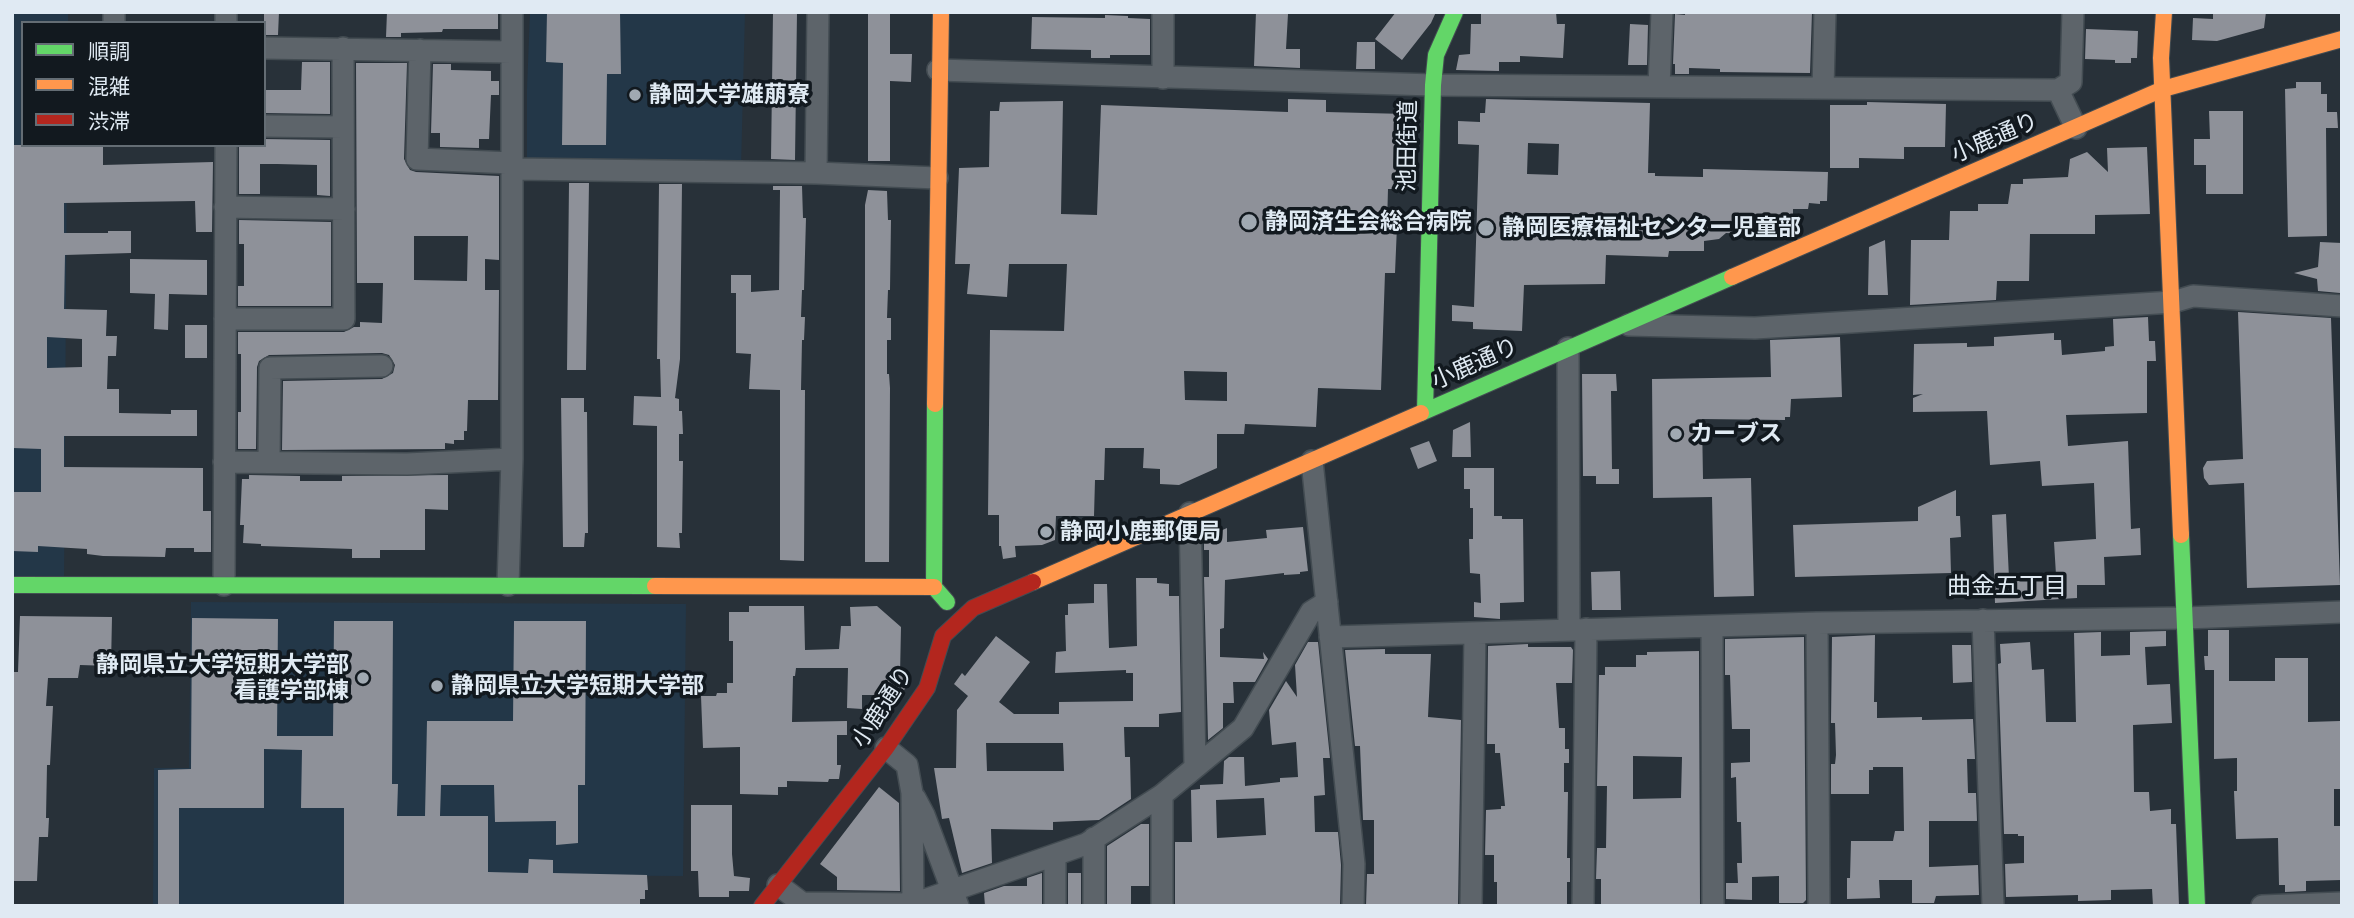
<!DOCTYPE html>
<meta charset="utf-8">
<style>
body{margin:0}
#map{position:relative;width:2354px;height:918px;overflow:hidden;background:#283139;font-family:Montserrat,"Noto Sans JP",sans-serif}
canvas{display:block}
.frame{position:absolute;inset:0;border:14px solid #e0eaf3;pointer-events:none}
.legend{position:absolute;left:21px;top:21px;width:245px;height:126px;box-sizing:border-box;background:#12191f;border:2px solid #646d74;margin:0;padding:9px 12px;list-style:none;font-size:21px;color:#e0eaf3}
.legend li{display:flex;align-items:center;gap:14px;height:35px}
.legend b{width:35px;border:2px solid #646d74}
</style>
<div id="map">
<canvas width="2354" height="918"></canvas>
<div class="frame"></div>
<ul class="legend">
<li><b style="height:9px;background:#63d668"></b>順調</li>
<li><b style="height:9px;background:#ff974d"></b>混雑</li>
<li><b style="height:9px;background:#b3261e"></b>渋滞</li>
</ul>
</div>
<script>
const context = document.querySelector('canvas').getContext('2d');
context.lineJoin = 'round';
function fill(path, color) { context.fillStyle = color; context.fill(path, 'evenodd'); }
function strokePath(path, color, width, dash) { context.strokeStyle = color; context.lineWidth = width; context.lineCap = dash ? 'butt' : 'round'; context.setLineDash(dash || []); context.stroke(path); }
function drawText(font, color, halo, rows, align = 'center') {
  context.font = font + ' Montserrat,"Noto Sans JP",sans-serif'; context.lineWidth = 7; context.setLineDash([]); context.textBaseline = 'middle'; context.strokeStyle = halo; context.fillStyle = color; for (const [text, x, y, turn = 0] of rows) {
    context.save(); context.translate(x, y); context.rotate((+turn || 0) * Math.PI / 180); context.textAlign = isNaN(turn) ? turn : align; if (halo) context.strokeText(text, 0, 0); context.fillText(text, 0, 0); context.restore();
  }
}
const built = new Path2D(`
 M12,12H68V23H23V145H67L64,585H12Z
 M530,12H745L741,168L527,163V89Z
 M191,602L686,604L683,876L516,875L515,906H153L154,768H189Z`);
const building = new Path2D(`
 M264,12H279L278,35H264Z
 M387,12H498V29H443L442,32L401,33V37H386Z
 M547,12H620L621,74H607L606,145H562L563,63L546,62Z
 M773,12H797L795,160L771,159Z
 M868,12H890V54H912L911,82L890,81V161H868Z
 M1256,12L1288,14L1286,49H1300V68L1254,66Z
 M1396,12H1436L1431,23L1402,60L1375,39Z
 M1481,12H1556L1557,24H1565L1563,58L1520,56V62H1499V71L1456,70L1459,55L1470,54L1471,24H1481Z
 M1685,12H1812L1810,73L1720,72V69L1689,68V74H1675V64H1673L1675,14L1685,15Z
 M2213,12H2266L2264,28L2217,41L2192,40L2193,18L2213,19Z
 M1105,15L1128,16V18L1150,19V55H1110V58H1091V50L1031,49L1032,17L1105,18Z
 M1630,24L1648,25L1647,65H1628Z
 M2086,29L2138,31L2137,58H2131V63H2115V60L2085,59Z
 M1357,42H1375V69H1356Z
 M302,62H330V114L264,113V90H301Z
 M356,63H407L404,159L410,170L416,172L499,176V260L485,259V290H499L498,400H468L467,431H464V440H454V444L445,443V449L282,450L283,381L382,379L393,373L395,365L389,355L382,353L269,355L259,361L257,367L256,449H238V412H241V354H238V332H344L354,327H360V322L382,323L383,283H357ZM414,236H468L467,281L414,280Z
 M433,64H451V70L491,71V81H499V95H491L489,139H479V148L440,147V133H431Z
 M2296,82H2321V94H2327V112H2337L2338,128H2326L2327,236L2288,237L2285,89L2296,88Z
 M1288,99L1326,100V112L1406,114L1403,189H1388L1387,225L1397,226L1395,273H1385L1381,390L1318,388L1316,427L1245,424L1244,434H1217V468L1179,485L1160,484V469L1143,468L1144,448H1105L1104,480H1095L1094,516H1056L1055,540L1042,545L1015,546L1016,557L1003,559L1001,546H999V515H988L990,330L1064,331L1067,264H1009L1007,297L967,294L970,264H955L959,168L989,167L990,111H999L1000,102L1063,101L1061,214L1097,215L1101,105L1288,112ZM1184,371L1227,372V401L1185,400Z
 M1486,99L1650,103L1648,173H1655V176L1703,177V169L1828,172L1827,201H1820V204L1809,203L1808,209H1793V216L1750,215L1749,234L1726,233L1719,239L1704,241V251H1669L1668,257L1606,255L1605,284L1524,285L1522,331L1473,329V322L1452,321V305L1474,307L1479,145L1458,144V121L1480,122V113H1485ZM1528,143L1559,144L1558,175L1527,174Z
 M1867,102L1946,104L1945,147H1904V159L1859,158V168H1830V105H1867Z
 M2209,111H2243V194H2206V165H2194V139H2210Z
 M264,139L330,140V196L317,195V165L277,164H260V194H239V145H264Z
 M12,145H103V165L213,162L212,232H196L195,201L64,203V233H108V231H131V253L65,255L64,309L107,310L106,336H117L116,356H108L107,389H119V413L171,414V410H197V436H64V467L203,468V511H211V552H194V548H166L165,557L103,556L87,554V549L38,546V552L12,551V492H41V449L13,448ZM47,337L82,339V367L47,368Z
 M2147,147L2150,214L2095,215V234H2030L2029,281H1997L1996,300L1910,305L1911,240H1949L1950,211H1978V204H2008L2011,184H2023V179L2068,177L2070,159L2087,152L2108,172L2107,148Z
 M569,183H589L586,370H567Z
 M659,184H682L680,359L675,398L679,399V411H682L683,434H679V461H683L682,533H679L680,548L657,547V426L633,425L634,396L661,397L660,359H657Z
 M773,186H802L803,218H806L804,290H802L801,317H805L804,340H802L801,390H805L804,561L780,560V390L749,389L751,354L736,353V293H731V275H751V292L779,290L780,190H773Z
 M868,190L887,191L888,220H891L890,290H888L887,318H891V340H887V374H889L890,388L889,562H865V205Z
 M239,220L331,222V306H238V286H244V244H239Z
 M1885,240L1888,295H1868L1869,247Z
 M2320,242L2342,243L2340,293L2318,291L2317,279L2294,273L2318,267Z
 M130,259L207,260V295L169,294L168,330L154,329L155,294L130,293Z
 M2238,312L2331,318L2340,585L2247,588L2244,483L2209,485L2204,478L2203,468L2207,461L2243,459Z
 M2148,317L2149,341H2155L2156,361H2147V413L2066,415L2068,446L2128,441L2131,529L2140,528L2141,555L2104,557L2105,585H2077V598L1995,603L1992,515L2006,514L2009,578L2056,575L2054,542L2096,539L2094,483L2042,486L2040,461L1990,465L1987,411L1913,412V398L1923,394L1913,395L1914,344L1967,343V347L1994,346V337L2054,333V340H2061L2062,355L2105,351V347L2114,346L2113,319Z
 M185,325H207V358H185Z
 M1840,337L1842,397L1791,399L1790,417H1785V420L1702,419L1703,479L1751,478L1754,596L1714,597L1712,497L1653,498L1652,379L1771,377L1770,340Z
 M1582,374H1616L1617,391H1611L1612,469H1619V484H1596V476H1583Z
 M561,398H584V412H587L588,533H585L584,547H563Z
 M1470,422L1471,457H1452L1453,430Z
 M1429,441L1437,461L1418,469L1410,448Z
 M1464,468H1494V516H1502V519H1523L1524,602L1500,603V619L1474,617V602L1481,603L1480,574L1470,573L1469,539H1473V508H1470V489H1464Z
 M249,475L300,476V481H342V476L448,475V510L425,509V550H380V558H352V549L261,546V544L243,543L244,525H240L242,479H249Z
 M1956,490V516H1960L1961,537L1950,538L1951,573L1795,577L1793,525L1918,521V507Z
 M1303,527L1308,571L1300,572V574L1284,575V573L1225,580L1224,628L1220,629V657L1264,659L1263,652L1268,659L1255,682H1233L1234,703H1223V728L1208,740L1204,577H1209V550H1204V538L1227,528V542L1267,538L1266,530Z
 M1620,571L1621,610H1592L1591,572Z
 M1136,578H1157V583L1169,584V596H1179L1181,712L1159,714V727H1124L1125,757H1130L1131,799L1099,820L1053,822V830L991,829L992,863L962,873L949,818L942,819L934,768H956L957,710L968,696L954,684L962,673L965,676L996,636L1030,662L999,702L1014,714H1059V702L1133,701V673H1126V670L1055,673L1056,652L1066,651L1065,615H1068V604L1094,603V584H1107L1109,648L1137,646ZM986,743H1063L1064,771H987Z
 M749,606H804L805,650L839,649L841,626H851L850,607L877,606L901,627L900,675H907L906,687L901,695H862V709L847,708L848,668H796L795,676H793L792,722L847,721V735H837V765H841L839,779H829L828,782L787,781V787H778V795L740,794V747L703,748L701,696H716L717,693H727V683H733V641H729V612H749Z
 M20,616L112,617L111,666L80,665L78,678H48L46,706H53L50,765H47L46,818H49L48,837H39L37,881H12V672H18Z
 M192,618L278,619L277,736H333L334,621H393L392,784H398L397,816H425L427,721H513L514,621H586L585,785H578V843L556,845V821L495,822L494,785H441L440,816H488V872L528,873L529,859L553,860V873L647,875L648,890H645V899H640V906H344V808H301L302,750L264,749V808H179V906H158V770L191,769Z
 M2208,630H2229V681H2275V658H2308V722L2340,721L2341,789H2334V826H2341V880L2306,881V891L2285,892V885H2279L2278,838L2236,839L2234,791H2237V758L2214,759V670H2205L2204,656H2208Z
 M2166,631V646L2145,647L2147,685L2170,684L2172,723L2133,725L2134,792H2149L2150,811L2171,809V824H2176L2179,906H2153L2152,889L2111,890V900L2078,901V895L2006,897L2005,864L2024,863V836H2018V834H2004L1998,664L2001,663L2000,644L2030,642L2032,670L2044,669L2046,722H2076L2074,633L2101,632V656L2130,655V632Z
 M1875,635L1874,702H1877V718L1922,717V720L1973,719L1975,759H1967L1968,793H1976L1977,821H1929V867L1978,865L1979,895L1936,896L1934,903H1912V880H1879L1880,898L1847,899V878H1850L1851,841H1893L1895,831H1904L1903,767H1873V770H1869V794H1831V764H1835L1836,755L1835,723H1831L1832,637Z
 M1804,637L1806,900L1803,903H1779V876L1752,877V900L1726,899V883H1738L1737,863H1742L1741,822H1737L1736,777L1731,778V763L1750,762V729H1732L1730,675H1725V639Z
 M1308,642H1318L1330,758H1323L1325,795L1314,796L1315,832H1338L1341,865L1340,906L1175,904V842H1192L1191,790L1200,789V785L1223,784L1224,761L1229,757H1244L1245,786L1280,782V778L1298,777L1296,742L1272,745L1269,710L1286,681L1297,697L1295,665ZM1264,798L1266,835L1217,838L1216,800Z
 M1528,644V647H1571L1573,650L1572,683H1556L1559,728H1565V749H1569V763H1564V792H1568L1567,858H1570V882H1567V906H1497V882H1494V855H1485L1486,810L1501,809V806H1505L1500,753H1495V744H1487L1488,646Z
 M1952,645H1971L1972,682L1953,683Z
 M1385,649V654H1431L1428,717L1461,720L1458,906H1366L1367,874H1374V820H1363L1360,746H1355L1345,650Z
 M1699,651L1700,906H1601V879H1596L1597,848H1606L1607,786H1597L1599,675H1605V667H1636V655H1647V652ZM1633,756L1682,757L1681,798L1633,799Z
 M879,787L899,803L900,891L837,890V877L820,864Z
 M691,805H732V854L734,876L750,878L749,891H729V897H699L698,871H691Z
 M1141,824H1149V886H1131V906H1107V846Z
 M1042,873V906H985L984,893L1004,886H1027V878Z
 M1068,873H1081V906H1068Z`);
const street = new Path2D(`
 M114,12V23
 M226,23V12
 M264,48L511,52
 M420,50L417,159L512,163
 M938,70L1433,85L2058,90L2076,128
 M1163,78V12
 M1659,87L1662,12
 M1823,88L1825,12
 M2058,90L2071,82L2073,12
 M264,126L343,127
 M513,169L816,173L937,178
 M816,173L818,12
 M225,207L344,209
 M225,319H344L343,48
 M1629,325L1755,328L2173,302L2193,296L2342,306
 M1568,348L1569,630
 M1312,461L1354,864L1353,906
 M224,462L407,464L512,459
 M269,462L270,368L382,366
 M1190,513L1195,766
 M224,585L226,145
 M508,585L512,459V12
 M1983,620L1993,906
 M1817,623L1819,906
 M1712,627L1713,906
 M1330,637L1817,623L2185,618L2342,612
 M886,748L907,765L912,793L913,906
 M1162,795V906
 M915,798L924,815L958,906
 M1094,838V906
 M1055,855V906
 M778,885L802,903L913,904L1086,844L1162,795L1243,728L1311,612L1327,602
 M1471,906L1475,633
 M1583,906L1586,629
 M2262,906L2342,903`);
const fast = new Path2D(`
 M935,404L934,587L947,602
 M1425,411L1433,85L1436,55L1455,12
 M1421,413L1732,277
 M2181,535L2197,906
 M12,585L655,586`);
const slow = new Path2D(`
 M2164,12L2161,58L2181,535
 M1732,277L2163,89L2342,39
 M935,404L941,12
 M1033,582L1421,413
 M655,586L934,587`);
const jam = new Path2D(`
 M762,906L886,748L927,688L943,636L973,608L1033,582`);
const markers = [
 [635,95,7,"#a0a9b2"],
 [1249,222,9,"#a0a9b2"],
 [1486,228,9,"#a0a9b2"],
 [1676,434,7,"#a0a9b2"],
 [1046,532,7,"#a0a9b2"],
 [363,678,7,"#a0a9b2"],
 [437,686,7,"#a0a9b2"]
];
const poiNames = [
 ["静岡大学雄萠寮",649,95],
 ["静岡済生会総合病院",1265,222],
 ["静岡医療福祉センター児童部",1502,228],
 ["カーブス",1690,434],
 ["静岡小鹿郵便局",1060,532],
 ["静岡県立大学短期大学部",349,665,"right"],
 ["看護学部棟",349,691,"right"],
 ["静岡県立大学短期大学部",451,686]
];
const streetNames = [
 ["小鹿通り",1995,138,-23],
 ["池田街道",1408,146,-89],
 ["小鹿通り",1475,364,-24],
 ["小鹿通り",883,707,-57]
];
const neighbourhoodNames = [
 ["曲金五丁目",2007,587]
];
fill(built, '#233748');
fill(building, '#8e9199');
strokePath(street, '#434c52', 24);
strokePath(fast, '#434c52', 18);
strokePath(slow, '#434c52', 18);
strokePath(jam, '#434c52', 18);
strokePath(street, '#5d646a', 21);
strokePath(fast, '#63d668', 16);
strokePath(slow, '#ff974d', 16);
strokePath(jam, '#b3261e', 16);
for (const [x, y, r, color] of markers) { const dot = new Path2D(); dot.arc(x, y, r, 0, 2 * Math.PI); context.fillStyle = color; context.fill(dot); strokePath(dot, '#12191f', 2.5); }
drawText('bold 23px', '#e0eaf3', '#12191f', poiNames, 'left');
drawText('23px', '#e0eaf3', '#12191f', streetNames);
drawText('24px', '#e0eaf3', '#12191f', neighbourhoodNames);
</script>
